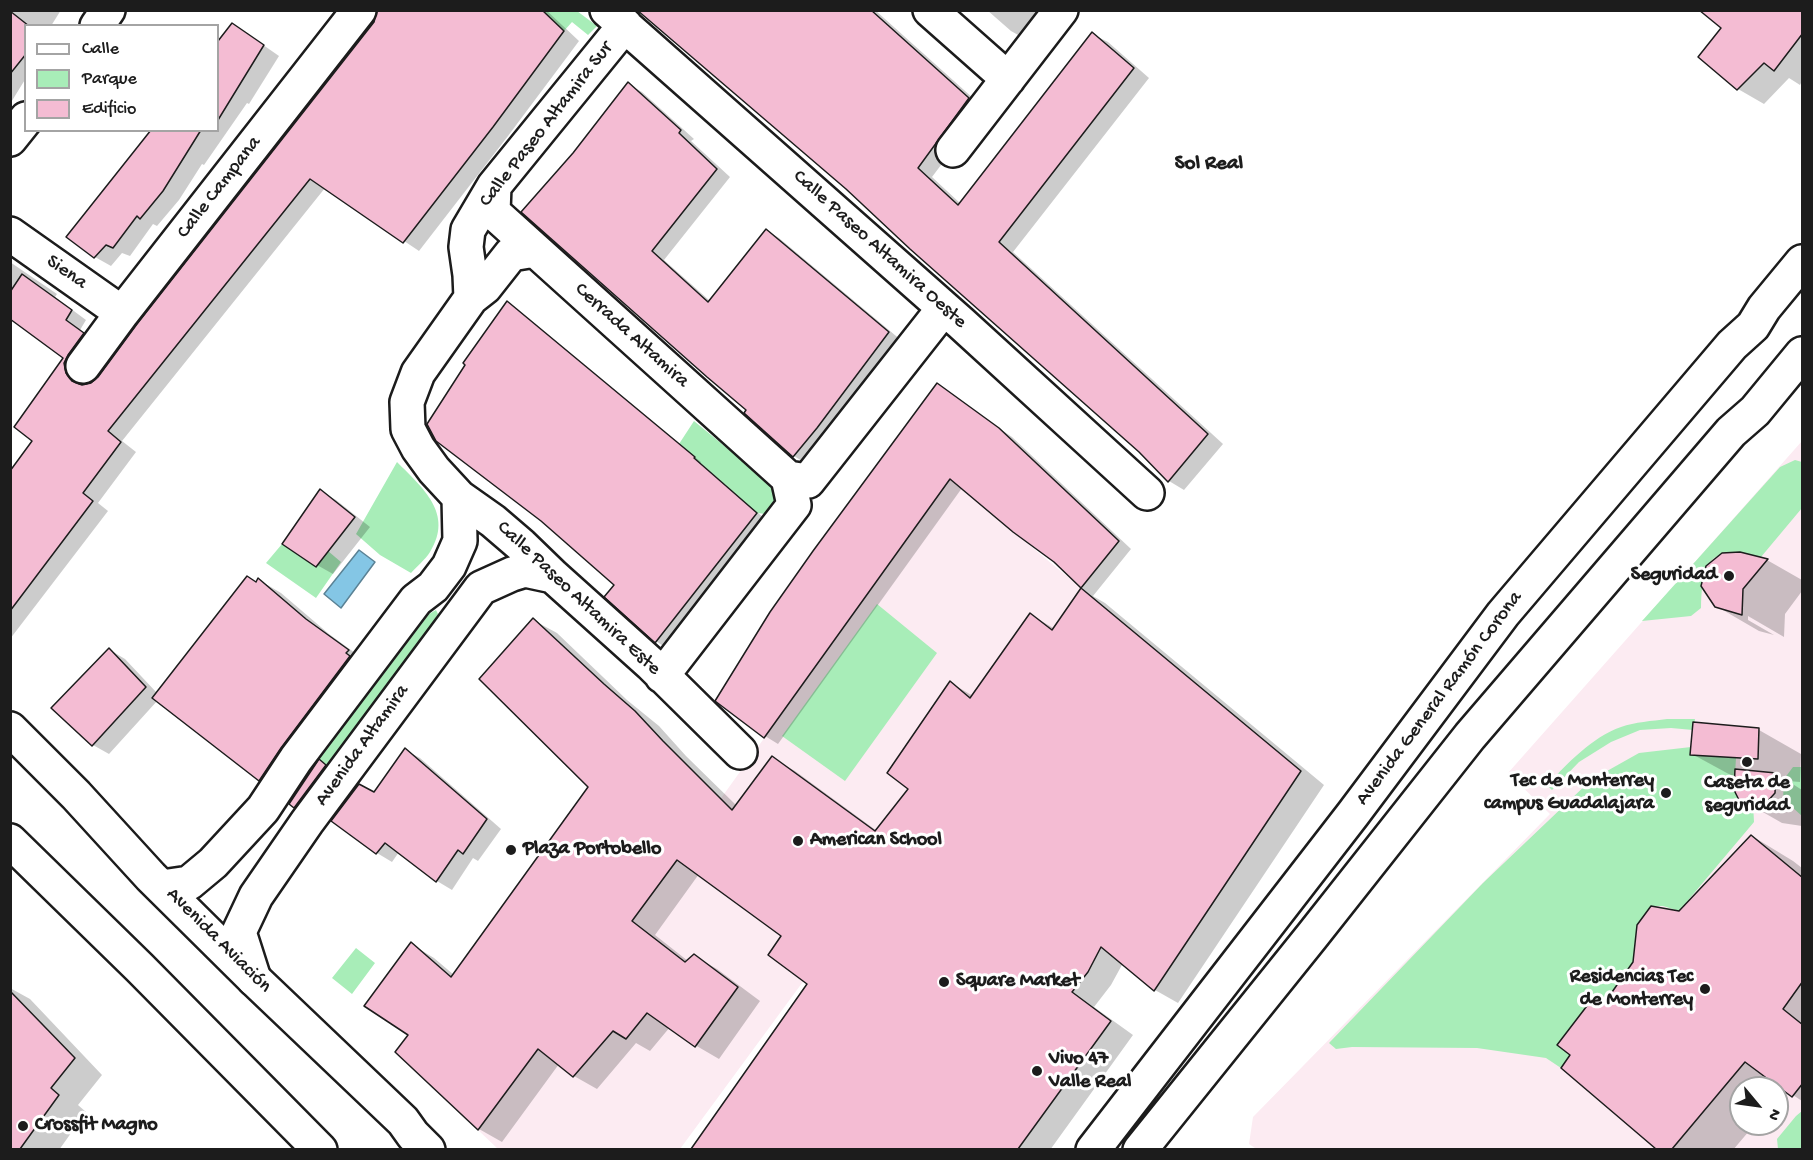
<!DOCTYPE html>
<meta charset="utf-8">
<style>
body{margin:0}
#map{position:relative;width:1813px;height:1160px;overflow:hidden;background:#fff;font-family:"Gochi Hand",sans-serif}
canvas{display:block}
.frame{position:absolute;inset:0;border:12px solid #1c1c1c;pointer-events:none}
.legend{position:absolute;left:24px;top:24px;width:195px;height:108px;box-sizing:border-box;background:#fff;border:2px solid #a4a4a4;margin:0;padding:8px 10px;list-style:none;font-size:18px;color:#1c1c1c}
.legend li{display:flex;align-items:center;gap:12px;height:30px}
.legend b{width:30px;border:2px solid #a4a4a4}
.north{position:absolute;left:1729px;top:1076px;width:60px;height:60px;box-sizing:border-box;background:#fff;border:2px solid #a4a4a4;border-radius:50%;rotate:119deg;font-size:16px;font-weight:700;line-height:24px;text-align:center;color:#1c1c1c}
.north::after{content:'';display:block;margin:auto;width:21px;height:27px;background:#1c1c1c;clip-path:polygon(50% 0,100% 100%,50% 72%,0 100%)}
</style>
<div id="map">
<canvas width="1813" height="1160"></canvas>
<div class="frame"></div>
<ul class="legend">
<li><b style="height:8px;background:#fff"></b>Calle</li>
<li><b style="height:16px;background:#a8edb8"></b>Parque</li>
<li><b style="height:16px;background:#f4bcd3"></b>Edificio</li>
</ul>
<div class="north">N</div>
</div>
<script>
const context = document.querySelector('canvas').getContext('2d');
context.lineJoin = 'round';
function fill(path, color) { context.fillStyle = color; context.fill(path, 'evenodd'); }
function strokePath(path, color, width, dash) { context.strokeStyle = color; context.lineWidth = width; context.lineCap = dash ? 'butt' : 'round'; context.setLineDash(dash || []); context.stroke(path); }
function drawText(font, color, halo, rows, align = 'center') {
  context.font = font + ' "Gochi Hand",sans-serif'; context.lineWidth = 6; context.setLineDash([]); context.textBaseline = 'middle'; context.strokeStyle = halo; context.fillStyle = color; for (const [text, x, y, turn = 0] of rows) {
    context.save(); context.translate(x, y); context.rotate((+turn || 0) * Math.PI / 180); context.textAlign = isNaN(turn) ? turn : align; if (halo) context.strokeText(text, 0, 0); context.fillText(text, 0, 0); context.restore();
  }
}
const built = new Path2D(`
 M1802,441V1149L1258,1150L1249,1144L1253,1117L1550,814L1508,773ZM1741,1088H1777V1124H1741Z
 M950,479L1081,588L927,813L680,1149H498L478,1130L671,868Z`);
const green = new Path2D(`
 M542,11H577L597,26L588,35L572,22L564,31Z
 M694,421L778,490L777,496L766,514L757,513L679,444Z
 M1795,460L1802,462V508L1761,557C1710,544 1702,560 1701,608L1691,616L1642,621L1780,467Z
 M397,462C423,488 454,514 430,552C425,560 417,566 411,573L380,555L356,534Z
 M282,544L316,566L328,551L341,562L316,598L266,563Z
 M877,604L937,653L845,781L782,736Z
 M436,610L438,614L414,652L327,766L319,759L429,614Z
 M1667,719H1695L1693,730L1671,728L1640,730L1611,742L1579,762L1552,790L1547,785C1567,764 1592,737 1621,727C1635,722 1652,721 1667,719Z
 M1691,747L1736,758L1734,790L1739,800L1753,802L1754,822L1679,911L1663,906H1651L1637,925L1635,944L1643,950L1603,1005L1593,998L1558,1045L1570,1055L1561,1068L1546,1058L1477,1048L1352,1047L1336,1049L1329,1043L1483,883L1591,780L1639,753Z
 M1793,767H1802V816L1783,799L1784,779Z
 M356,948L375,963L352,994L332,978Z
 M1802,1111V1149H1778L1777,1139L1796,1116Z`);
const water = new Path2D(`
 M359,550L375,562L341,608L324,594Z`);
const shadow = new Path2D(`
 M10,10H61L51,26H26V78L10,104Z
 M379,10H546L579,41L508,136L419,251L325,188L122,441L136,452L98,503L108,511L10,639V474L34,441L65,357L10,317V262L57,294L55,297L86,320L80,330L99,343L80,374L83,386L92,384L99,378L375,22Z
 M639,10H875L984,108L932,177L961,204L1092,34L1108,42L1149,78L1013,252L1223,444L1184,490L1169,481L1140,451L847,188Z
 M987,10H1048L1027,40L1011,31Z
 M1802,10V81L1800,85L1789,78L1764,104L1738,89L1723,28Z
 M233,24L279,56L249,104L247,103L204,165L202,164L179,200L157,226L153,224L130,256L122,253L111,266L95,257L69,237L152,130H218V44Z
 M628,84L642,92L694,139L691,141L730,177L664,260L710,301L766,230L779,238L902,341L807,464L794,456L748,410L575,154Z
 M515,308L701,462L700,464L764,518L663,646L656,641L616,585Z
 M937,385L1012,437L1131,549L1093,596L1105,603L1324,785L1178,1003L1155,990L1123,963L1111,985L1094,1007L1133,1035L1050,1150H693L809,983L783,936L699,874L655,935L688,961L694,956L717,969L760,1001L719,1059L695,1045L670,1027L650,1051L636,1043L597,1089L574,1076L559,1064L502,1142L479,1129L397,1052L410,1035L411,944L434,958L454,975L590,787L533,620L557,633L627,700L659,726L686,756L737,806L772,758L795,771L877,831L910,788L951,683L973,696L1031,615L1055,629L1083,588L1054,561L962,488L778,744L765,736L717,700Z
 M320,491L336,500L370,527L333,574L317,565Z
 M1740,553L1767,560L1802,580V591L1785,614L1784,637L1748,616V620L1774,635L1759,631L1716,606Z
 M259,580L281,593L329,634L370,664L282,793L260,780L158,700L109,754L93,745L53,708L110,650L125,659L157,693Z
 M1759,730L1801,754L1800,782L1788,781L1802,790V826L1782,823L1740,799L1736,778L1692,754Z
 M405,750L420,758L501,829L478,861L473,858L452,890L437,881L399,852L392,862L377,853L334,820L374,794Z
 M320,761L333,770L302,811L295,807Z
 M1752,836L1793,861L1802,868V1101L1784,1089L1777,1098V1088H1741V1124H1755L1733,1150H1659L1563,1068L1604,1006L1680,913Z
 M10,988L30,999L102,1075L78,1105L86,1112L59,1150H10Z`);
const building = new Path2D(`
 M377,10H542L564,31L493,127L403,243L310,179L108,431L121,442L83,493L93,501L10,611V471L32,441L14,427L63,358L10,319V292L22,274L72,310L66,320L84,333L68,355L64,363L66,373L72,381L82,385L91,383L98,377L137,324L374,22Z
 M637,10H871L969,98L918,168L958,205L1092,32L1134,68L999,242L1208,434L1168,482L1139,452L910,249L846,189Z
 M1699,10H1803V33L1774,71L1764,63L1737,90L1698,57L1721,28Z
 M10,11L29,26H26V54L10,74Z
 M232,23L264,45L218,120V41Z
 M628,82L681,130L679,133L717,169L652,251L708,302L766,229L889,332L817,428L793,457L744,413L746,410L707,377L521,212L573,153Z
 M151,130H201L163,191L140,219L137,216L113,248L106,245L94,258L66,237Z
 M507,301L695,457L694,458L757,513L655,643L604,597L614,585L541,521L436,441L427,424L465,365L463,363Z
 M937,383L999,428L1119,541L1081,588L1054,562L1013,532L950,479L764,738L715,701L770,612L813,551Z
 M320,489L355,517L316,567L282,544Z
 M1740,552L1768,559L1743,589L1742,615L1715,607L1701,586L1706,566L1722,553Z
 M247,576L256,582L258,578L306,619L349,650L346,653L350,656L281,748L259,781L152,698Z
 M1081,588L1301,771L1154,991L1101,947L1088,972L1072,992L1111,1021L1018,1149H691L807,984L768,955L781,936L677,860L632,921L685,962L694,954L738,987L695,1047L647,1013L626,1039L613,1031L573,1077L538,1049L478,1130L395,1052L408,1035L364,1006L411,942L451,977L588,787L479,679L533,618L604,684L635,711L663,741L732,810L772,756L875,831L908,789L887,773L950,681L970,698L1030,613L1052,630Z
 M109,648L146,687L92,746L51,708Z
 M1693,722L1759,728L1758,759L1690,755Z
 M405,748L487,819L463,854L458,850L436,882L385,843L376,854L331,821L359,784L374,792Z
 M319,759L326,765L294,808L289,804Z
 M1735,769L1776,773L1775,793L1765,804L1739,800L1734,790Z
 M1751,835L1803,878V981L1783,1009L1803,1025V1083L1792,1097L1745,1062L1672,1149H1656L1561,1068L1570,1055L1557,1045L1593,998L1603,1005L1633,962L1637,925L1651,906L1679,911Z
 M10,991L75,1058L51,1088L59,1095L20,1149H10Z`);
const minor = new Path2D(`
 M607,10L961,323L1147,493
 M930,10L1008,79
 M625,25L494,186L468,230L466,247L470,275L471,298L418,373L407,402L408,429L418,448L434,470L459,497L493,521L521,545L553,576L651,664L740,752
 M97,26L108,10
 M10,139L26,119
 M953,150L1061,10
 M494,186L493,212L788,478
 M10,234L122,313
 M471,298L485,287L511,254L535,250
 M83,366L122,313L359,10
 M662,676L794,505L788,478L808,481L944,308
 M162,887L189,883L213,863L263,809L296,759L416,600L433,587L449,566L460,541L459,497
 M254,979L239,932L256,896L307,822L481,588L512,574L525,570L553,576`);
const secondary = new Path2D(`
 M1093,1150L1353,814L1503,614L1732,345L1753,326L1764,308L1802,262
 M1140,1150L1312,936L1470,736L1731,432L1755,411L1802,354`);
const primary = new Path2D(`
 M10,729L76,795L151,877L254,979L403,1121L413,1135L428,1150
 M10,841L140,968L320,1150`);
const markers = [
 [1729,576,6,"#1c1c1c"],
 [1747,762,6,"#1c1c1c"],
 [1666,793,6,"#1c1c1c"],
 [798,841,6,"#1c1c1c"],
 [511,850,6,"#1c1c1c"],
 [944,982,6,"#1c1c1c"],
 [1705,989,6,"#1c1c1c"],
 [1037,1071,6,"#1c1c1c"],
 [23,1126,6,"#1c1c1c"]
];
const streetNames = [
 ["Calle Paseo Altamira Sur",547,125,-52],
 ["Calle Campana",220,188,-52],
 ["Calle Paseo Altamira Oeste",879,250,42],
 ["Siena",66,273,35],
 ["Cerrada Altamira",631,336,42],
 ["Calle Paseo Altamira Este",578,599,43],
 ["Avenida General Ramón Corona",1440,699,-53],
 ["Avenida Altamira",363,746,-54],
 ["Avenida Aviación",218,941,45]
];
const poiNames = [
 ["Seguridad",1717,576,"right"],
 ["Tec de Monterrey",1654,782,"right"],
 ["campus Guadalajara",1654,805,"right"],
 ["Caseta de",1747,784,"center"],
 ["seguridad",1747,807,"center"],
 ["American School",810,841],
 ["Plaza Portobello",523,850],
 ["Residencias Tec",1693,978,"right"],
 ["de Monterrey",1693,1001,"right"],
 ["Square Market",956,982],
 ["Vivo 47",1049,1060],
 ["Valle Real",1049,1083],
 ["Crossfit Magno",35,1126]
];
const neighbourhoodNames = [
 ["Sol Real",1209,165]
];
fill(built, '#fcebf2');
fill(green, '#a8edb8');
fill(water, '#84c6e5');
strokePath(water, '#5a8295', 1.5);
fill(shadow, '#0003');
fill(building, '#f4bcd3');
strokePath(building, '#1c1c1c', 1.5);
strokePath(minor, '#1c1c1c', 38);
strokePath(secondary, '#1c1c1c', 38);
strokePath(primary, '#1c1c1c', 38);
strokePath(minor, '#fff', 33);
strokePath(secondary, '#fff', 33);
strokePath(primary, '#fff', 33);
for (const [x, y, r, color] of markers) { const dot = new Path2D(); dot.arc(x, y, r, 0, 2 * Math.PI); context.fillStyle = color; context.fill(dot); strokePath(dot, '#fff', 2); }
drawText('20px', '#1c1c1c', '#fff', streetNames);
drawText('bold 20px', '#1c1c1c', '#fff', poiNames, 'left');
drawText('bold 21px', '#1c1c1c', '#fff', neighbourhoodNames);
</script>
